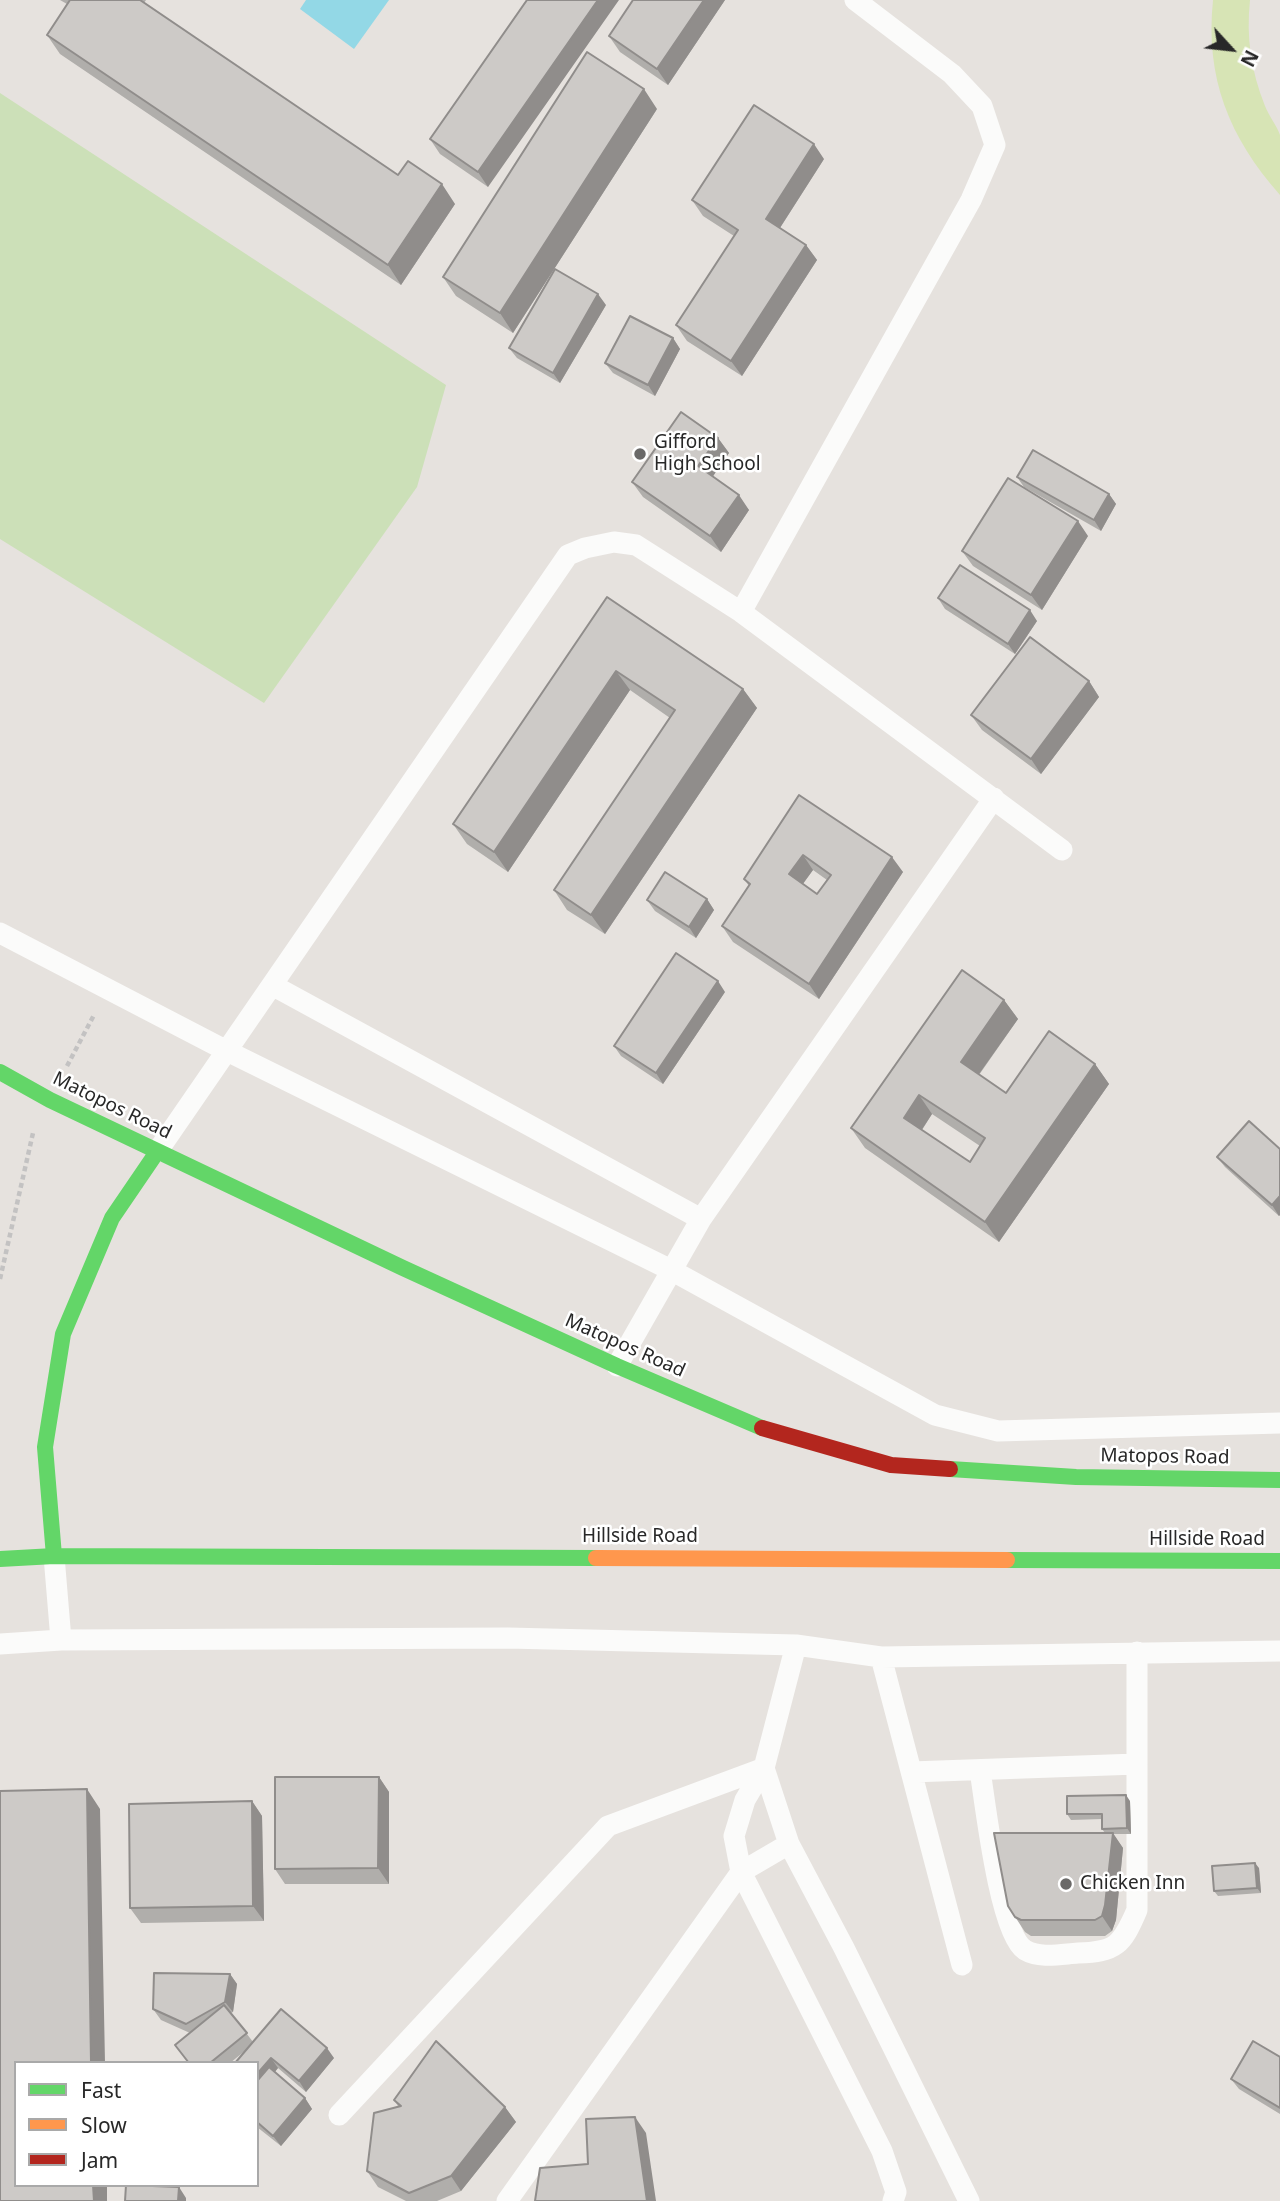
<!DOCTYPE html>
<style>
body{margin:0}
#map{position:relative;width:1280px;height:2201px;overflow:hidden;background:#e6e2de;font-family:"Noto Sans",sans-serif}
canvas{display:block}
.legend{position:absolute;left:14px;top:2061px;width:245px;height:126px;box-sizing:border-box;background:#fff;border:2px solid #a9a9a9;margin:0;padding:9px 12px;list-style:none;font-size:21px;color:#282828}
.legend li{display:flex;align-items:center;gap:14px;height:35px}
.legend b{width:35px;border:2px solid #a9a9a9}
.north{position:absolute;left:1196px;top:14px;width:70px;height:70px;-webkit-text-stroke:5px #fff;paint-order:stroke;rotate:117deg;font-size:19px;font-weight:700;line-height:28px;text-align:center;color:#282828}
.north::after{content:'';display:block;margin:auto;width:24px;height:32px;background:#282828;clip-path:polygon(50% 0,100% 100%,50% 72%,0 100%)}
</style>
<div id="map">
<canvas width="1280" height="2201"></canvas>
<ul class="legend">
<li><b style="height:9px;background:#63d668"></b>Fast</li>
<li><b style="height:9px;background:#ff974d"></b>Slow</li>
<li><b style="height:9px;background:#b3261e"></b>Jam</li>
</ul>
<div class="north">N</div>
</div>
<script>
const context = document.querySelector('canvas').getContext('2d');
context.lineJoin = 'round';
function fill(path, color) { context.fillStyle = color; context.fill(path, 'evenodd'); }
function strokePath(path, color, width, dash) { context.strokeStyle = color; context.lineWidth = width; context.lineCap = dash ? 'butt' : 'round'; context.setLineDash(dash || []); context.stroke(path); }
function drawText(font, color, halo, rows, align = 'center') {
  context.font = font + ' "Noto Sans",sans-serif'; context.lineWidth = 5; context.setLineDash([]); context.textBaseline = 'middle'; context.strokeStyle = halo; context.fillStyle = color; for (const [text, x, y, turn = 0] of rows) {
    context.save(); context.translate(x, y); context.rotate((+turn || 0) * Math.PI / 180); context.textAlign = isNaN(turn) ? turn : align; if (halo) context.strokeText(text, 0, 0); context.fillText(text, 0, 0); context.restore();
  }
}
const green = new Path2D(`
 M0,93L446,385L417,487L264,703L0,539Z`);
const pitch = new Path2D(`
 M1213,0H1250C1246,38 1251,71 1265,106C1269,116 1277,126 1280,135C1280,146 1280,182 1280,195C1229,137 1205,78 1213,0Z`);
const water = new Path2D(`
 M306,0H389L354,49L300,9Z`);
const path = new Path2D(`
 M67,1066L94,1015
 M0,1279L33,1133`);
const lane = new Path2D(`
 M741,612L971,200L995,145L982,106L952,74L855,0
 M0,933L227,1051L671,1270L935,1415L998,1431L1280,1423
 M272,985L701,1219
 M157,1152L568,555L585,548L614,542L636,545L741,612L1062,850
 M617,1366L701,1219L994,798
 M54,1556L61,1640
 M0,1644L61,1640L508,1638L796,1645L881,1657L1280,1651
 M796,1645L764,1768L789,1844L844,1948L969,2201
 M881,1657L962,1965
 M764,1768L745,1800L734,1836L741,1872L882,2151L896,2192L893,2201
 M980,1770C985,1802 1000,1935 1025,1950C1040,1959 1062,1954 1078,1953C1116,1952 1122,1945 1137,1910V1652
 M911,1772L1137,1764
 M339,2115L608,1826L764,1768
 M507,2201L741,1872L789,1844`);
const fast = new Path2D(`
 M0,1072L50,1100L403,1268L617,1366L762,1428
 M950,1469L1076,1477L1280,1480
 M54,1556L45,1447L63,1334L112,1218L157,1152
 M0,1559L54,1556L596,1558
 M1007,1560L1280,1561`);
const slow = new Path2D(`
 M596,1558L1007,1560`);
const jam = new Path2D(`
 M762,1428L891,1465L950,1469`);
const wall = new Path2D(`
 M60,0H146L144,3L398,175L455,204L401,285L60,54L47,35L67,4Z
 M527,0L488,187L440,154L430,139Z
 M633,0H725L668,85L620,52L609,36Z
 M657,109L513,333L456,296L443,277Z
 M824,159L780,228L806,245L817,260L742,376L687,341L676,325L734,236L703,216L692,200Z
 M606,305L560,383L517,358L509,348Z
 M673,338L680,349L655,396L613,373L605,363Z
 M718,438L729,453L713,476L749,510L721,552L643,497L632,482Z
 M1017,477L1109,494L1116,504L1101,531L1024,487Z
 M1088,536L1042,610L973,566L962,551Z
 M607,597L743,689L757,708L605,934L567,910L554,890L670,718L630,690L508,872L467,844L453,824Z
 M938,598L1037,621L1015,654L945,609Z
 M1089,681L1099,697L1041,774L982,730L971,715Z
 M799,795L903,872L819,999L733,942L722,926L749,886L744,879ZM813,870L827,880L817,894L803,884Z
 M707,899L714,910L696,938L655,911L647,900Z
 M725,992L663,1084L621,1056L614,1046Z
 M1004,1000L1018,1019L979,1075L1006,1093L1095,1064L1109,1084L999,1242L865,1148L851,1128ZM932,1114L980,1146L970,1162L922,1130Z
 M1280,1149V1215L1279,1216L1225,1167L1217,1157Z
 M379,1777L389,1792V1884H285L275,1869Z
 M252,1801L262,1816L264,1921L141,1923L130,1908Z
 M1130,1801L1131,1834H1113L1123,1848L1116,1920L1112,1931L1105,1936H1031L1025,1932L1008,1906L1105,1833L1102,1829V1819L1071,1820L1067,1814Z
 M1259,1868L1261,1893L1218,1896L1214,1891Z
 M230,1974L237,1984L233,2012L231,2013L253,2042L334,2058L306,2092L278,2068L275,2072L305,2098L312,2109L281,2146L257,2127V2063L246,2050L230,2063H188L175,2045L190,2033L161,2020L153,2009Z
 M1280,2057V2114L1239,2089L1231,2079Z
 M394,2100L505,2107L516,2122L461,2191L437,2201H406L378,2187L367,2171L398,2106Z`);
const shadedWall = new Path2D(`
 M598,0H619L488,187L478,172Z
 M704,0H725L668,85L657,69Z
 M644,89L657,109L513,333L500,313Z
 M814,144L824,159L776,234L766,219Z
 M442,184L455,204L401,285L388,265Z
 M806,245L817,260L742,376L731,361Z
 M598,294L606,305L560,383L553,373Z
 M673,338L680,349L655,396L648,385Z
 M718,438L729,453L709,482L698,466Z
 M1109,494L1116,504L1101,531L1094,520Z
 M739,495L749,510L721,552L710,536Z
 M1078,521L1088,536L1042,610L1031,595Z
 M1030,610L1037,621L1015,654L1008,644Z
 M616,671L630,690L508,872L494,852Z
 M1089,681L1099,697L1041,774L1031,759Z
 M743,689L757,708L605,934L591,915Z
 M803,855L813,870L799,889L789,874Z
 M892,857L903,872L819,999L809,984Z
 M707,899L714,910L696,938L689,927Z
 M718,981L725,992L663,1084L656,1073Z
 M1004,1000L1018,1019L974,1081L961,1062Z
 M1095,1064L1109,1084L999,1242L985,1222Z
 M919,1095L932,1114L917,1137L904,1118Z
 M1280,1196V1215L1279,1216L1272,1205Z
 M379,1777L389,1792V1884L378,1868Z
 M87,1789L100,1809L105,2063H91Z
 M1126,1795L1130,1801L1131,1834L1127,1828Z
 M252,1801L262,1816L264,1921L253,1906Z
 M1113,1833L1123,1848L1116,1920L1112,1931L1102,1916Z
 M1255,1863L1259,1868L1261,1893L1257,1888Z
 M230,1974L237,1984L233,2012L225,2002Z
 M327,2048L334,2058L306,2092L299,2081Z
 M271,2058L278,2068L257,2093V2074Z
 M305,2098L312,2109L281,2146L273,2136Z
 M505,2107L516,2122L461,2191L451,2176Z
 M635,2117L646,2133L656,2201H647Z
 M93,2185H107V2201H94Z
 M179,2187L186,2198V2201H178Z`);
const building = new Path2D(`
 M70,0H140L398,175L408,161L442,184L388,265L47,35Z
 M527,0H598L478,172L430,139Z
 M633,0H704L657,69L609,36Z
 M587,52L644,89L500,313L443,277Z
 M754,105L814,144L766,219L806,245L731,361L676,325L738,230L692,200Z
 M555,269L598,294L553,373L509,348Z
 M630,316L673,338L648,385L605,363Z
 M681,412L718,438L698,466L739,495L710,536L632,482Z
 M1033,450L1109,494L1094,520L1017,477Z
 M1008,478L1078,521L1031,595L962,551Z
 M960,565L1030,610L1008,644L938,598Z
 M607,597L743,689L591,915L554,890L675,710L616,671L494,852L453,824Z
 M1030,637L1089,681L1031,759L971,715Z
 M799,795L892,857L809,984L722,926L750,884L744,879ZM803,855L831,875L817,894L789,874Z
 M665,872L707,899L689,927L647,900Z
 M676,953L718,981L656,1073L614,1046Z
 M962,970L1004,1000L961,1062L1006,1093L1049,1031L1095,1064L985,1222L851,1128ZM919,1095L985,1138L970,1162L904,1118Z
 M1249,1121L1280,1149V1196L1272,1205L1217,1157Z
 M275,1777H379L378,1868L275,1869Z
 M87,1789L91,2063H16V2185H93L94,2201H0V1791Z
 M1126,1795L1127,1828L1102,1829V1814H1067V1796Z
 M252,1801L253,1906L130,1908L129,1804Z
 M994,1833H1113L1105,1905L1102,1916L1095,1920H1021L1015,1917L1008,1906Z
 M1255,1863L1257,1888L1214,1891L1212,1866Z
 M154,1973L230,1974L225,2002L186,2024L153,2009Z
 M224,2005L247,2033L210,2063H189L175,2045Z
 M281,2009L327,2048L299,2081L271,2058L257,2074V2063H235Z
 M436,2041L505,2107L451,2176L409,2193L367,2171L374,2113L401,2106L394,2100Z
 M1253,2041L1280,2057V2108L1231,2079Z
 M269,2067L305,2098L273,2136L257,2122V2081Z
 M635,2117L647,2201H535L540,2168L588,2164L586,2119Z
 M126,2185L179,2187L178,2201H125Z`);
const markers = [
 [640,454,7,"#6a6968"],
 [1066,1884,7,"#6a6968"]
];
const poiNames = [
 ["Gifford",654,443],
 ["High School",654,465],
 ["Chicken Inn",1080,1884]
];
const streetNames = [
 ["Matopos Road",112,1106,26],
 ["Matopos Road",625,1346,24],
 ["Matopos Road",1165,1457,1],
 ["Hillside Road",640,1537],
 ["Hillside Road",1207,1540]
];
fill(green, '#cce0b8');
fill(pitch, '#d7e4b5');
fill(water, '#93d8e6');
strokePath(path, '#c3c2c2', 4.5, [5, 3.5]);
strokePath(lane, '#fbfbfa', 21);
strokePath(fast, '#63d668', 16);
strokePath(slow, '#ff974d', 16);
strokePath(jam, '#b3261e', 16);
fill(wall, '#b0aeab');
fill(shadedWall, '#908d8b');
fill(building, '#cdcac7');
strokePath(building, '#908d8b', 2);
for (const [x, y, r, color] of markers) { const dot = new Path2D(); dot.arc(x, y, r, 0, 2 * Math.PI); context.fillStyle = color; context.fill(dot); strokePath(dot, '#fff', 2.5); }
drawText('19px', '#282828', '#fff', poiNames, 'left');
drawText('19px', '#282828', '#fff', streetNames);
</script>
